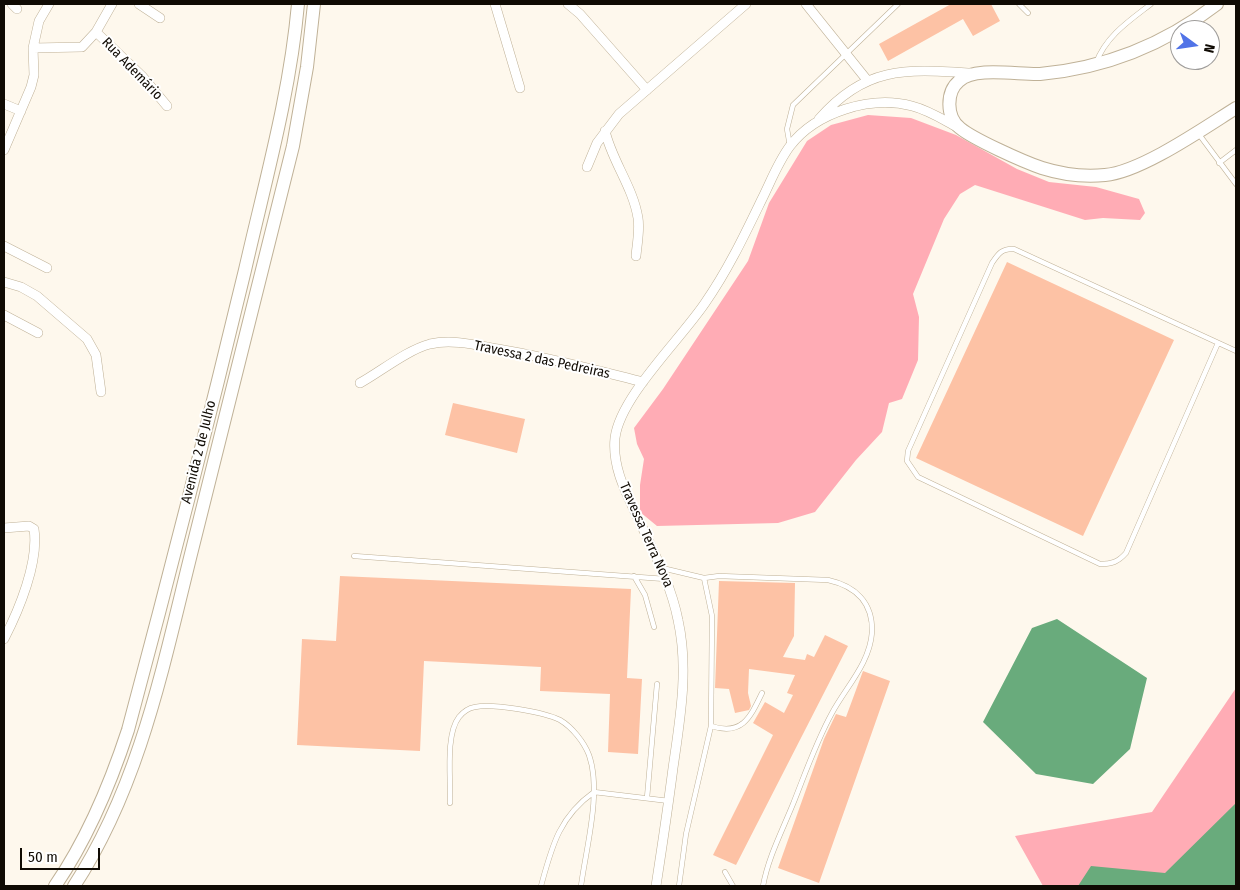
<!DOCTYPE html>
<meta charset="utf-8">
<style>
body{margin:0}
#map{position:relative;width:1240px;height:890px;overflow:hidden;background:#fef8ed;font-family:"Fira Sans Condensed",sans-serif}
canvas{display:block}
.frame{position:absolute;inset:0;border:5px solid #100b04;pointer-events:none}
.north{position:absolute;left:1170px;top:20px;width:50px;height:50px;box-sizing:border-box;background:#fff;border:1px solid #9f9d9b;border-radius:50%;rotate:104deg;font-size:14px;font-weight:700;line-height:20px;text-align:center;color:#100b04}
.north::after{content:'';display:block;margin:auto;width:18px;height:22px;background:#5173e7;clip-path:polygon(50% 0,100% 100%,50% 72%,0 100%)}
.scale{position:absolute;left:20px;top:848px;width:80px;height:22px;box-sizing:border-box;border:2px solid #100b04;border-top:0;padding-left:6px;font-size:15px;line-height:18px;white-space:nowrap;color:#100b04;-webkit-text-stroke:4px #fff;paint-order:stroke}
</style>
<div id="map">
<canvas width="1240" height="890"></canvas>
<div class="frame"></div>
<div class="north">N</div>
<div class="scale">50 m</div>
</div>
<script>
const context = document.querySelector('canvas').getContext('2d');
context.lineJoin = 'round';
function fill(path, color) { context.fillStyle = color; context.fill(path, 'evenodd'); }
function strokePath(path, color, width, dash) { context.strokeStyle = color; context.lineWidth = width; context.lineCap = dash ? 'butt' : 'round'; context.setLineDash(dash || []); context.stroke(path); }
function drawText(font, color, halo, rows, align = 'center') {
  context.font = font + ' "Fira Sans Condensed",sans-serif'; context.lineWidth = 4; context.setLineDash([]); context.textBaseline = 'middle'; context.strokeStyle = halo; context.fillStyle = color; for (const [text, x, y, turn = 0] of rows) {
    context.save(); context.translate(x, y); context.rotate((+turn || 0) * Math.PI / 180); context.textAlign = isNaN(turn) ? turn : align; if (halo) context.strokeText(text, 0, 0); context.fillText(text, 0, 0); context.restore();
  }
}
const forest = new Path2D(`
 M868,115L911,118L956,135L1017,169L1049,182L1096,187L1139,199L1145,213L1140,220L1103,218L1085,220L975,185L960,194L944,219L913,294L919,317L918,360L902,399L889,403L882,432L856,460L815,512L778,523L657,526L640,512V485L644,459L637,444L634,428L663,389L748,261L769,203L807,141L831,125Z
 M1236,688V886H1043L1015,836L1152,812Z`);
const water = new Path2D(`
 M1057,619L1147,678L1130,749L1093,784L1036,774L983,722L1032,628Z
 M1236,803V886H1078L1091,866L1165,873Z`);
const building = new Path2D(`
 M951,4H991L1000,21L973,36L963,19L888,61L879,44Z
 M1007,262L1174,340L1083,536L916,458Z
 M453,403L525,419L517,453L445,435Z
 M340,576L631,589L627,678L642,679L638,754L608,752L610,694L540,691L541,667L424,661L420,751L297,745L302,639L336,641Z
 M719,581L795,583L794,636L783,657L805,660L807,654L814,657L825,635L848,646L736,865L713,855L773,735L753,723L765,702L784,713L793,695L787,693L795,675L749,669L748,693L751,706L749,710L735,713L729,689L715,688Z
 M863,671L890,681L819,883L778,868L824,739L836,714L846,717Z`);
const lane = new Path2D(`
 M1019,4L1028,13
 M1096,63C1106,36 1129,21 1151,4
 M1198,133L1236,184
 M790,146L787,129L793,105L898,4
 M1219,163L1236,150
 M1218,343L1126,553C1118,562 1112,564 1100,564L918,477L907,461L908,451L992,263C998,254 1002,248 1014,249L1236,351
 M354,556L665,579
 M662,568L704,578L719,576L828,580C855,586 873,602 872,632C870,663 846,687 832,713C816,742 805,774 793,804C782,831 768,858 763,886
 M634,576L645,595L654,627
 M711,726C742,736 750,718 762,693
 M647,798L657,684
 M450,803C451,780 445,735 459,717C463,712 469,708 475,707C492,703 544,712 560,720C572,727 584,742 589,755C602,792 586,848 581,886
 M725,872L733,886
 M541,886C552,846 559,817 594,792L669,801
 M679,886L686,834L711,726L712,616L704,578`);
const street = new Path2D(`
 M12,4L17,9
 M139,4L160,18
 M495,4L520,88
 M568,4L580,14L647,90
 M806,4L867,80
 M96,32L142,76L167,106
 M33,48L82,47L96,32L112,4
 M4,104L21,111
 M819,119C865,66 905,69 970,73
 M605,131C612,161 633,187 638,218C640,230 637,244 636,256
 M4,150L31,87L34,75L33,48L39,21L49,4
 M587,167L597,143L619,114L746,4
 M4,246L47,268
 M4,282L21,287L37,296L87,339L96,355L101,392
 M4,315L38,333
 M360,383C380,372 407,350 430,344C452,339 476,345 498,349C547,357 595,370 643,382
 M4,528L29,526L34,529C39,562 19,610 4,639
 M656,886C662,847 668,807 673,768C680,719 689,669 678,620C671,584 653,551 638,518C626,493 612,467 615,438C620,397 680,340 705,303C728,270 745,234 762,199C771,181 778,162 790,146C816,112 871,95 912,106C928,110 942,119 957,127`);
const secondary = new Path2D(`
 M1217,4C1164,45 1106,68 1040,74C1019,75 974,66 959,81C946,92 946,117 960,128C973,139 1024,162 1042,168C1061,174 1085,177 1105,175C1141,172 1204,128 1236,108
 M55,886C88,838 110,785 128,730C169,577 208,424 245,270C265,182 290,94 298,4
 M74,886C140,785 163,666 192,550C226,415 259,280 293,146L307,67L314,4`);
const streetNames = [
 ["Rua Ademário",132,69,46],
 ["Travessa 2 das Pedreiras",542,360,12],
 ["Avenida 2 de Julho",199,452,-76],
 ["Travessa Terra Nova",646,535,66]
];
fill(forest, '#ffacb5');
fill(water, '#69ab7c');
fill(building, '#fdc2a5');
strokePath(lane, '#bfb197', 5.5);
strokePath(street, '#bfb197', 10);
strokePath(secondary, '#bfb197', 14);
strokePath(lane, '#fff', 4.5);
strokePath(street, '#fff', 9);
strokePath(secondary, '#fff', 12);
drawText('14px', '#100b04', '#fff', streetNames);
</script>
